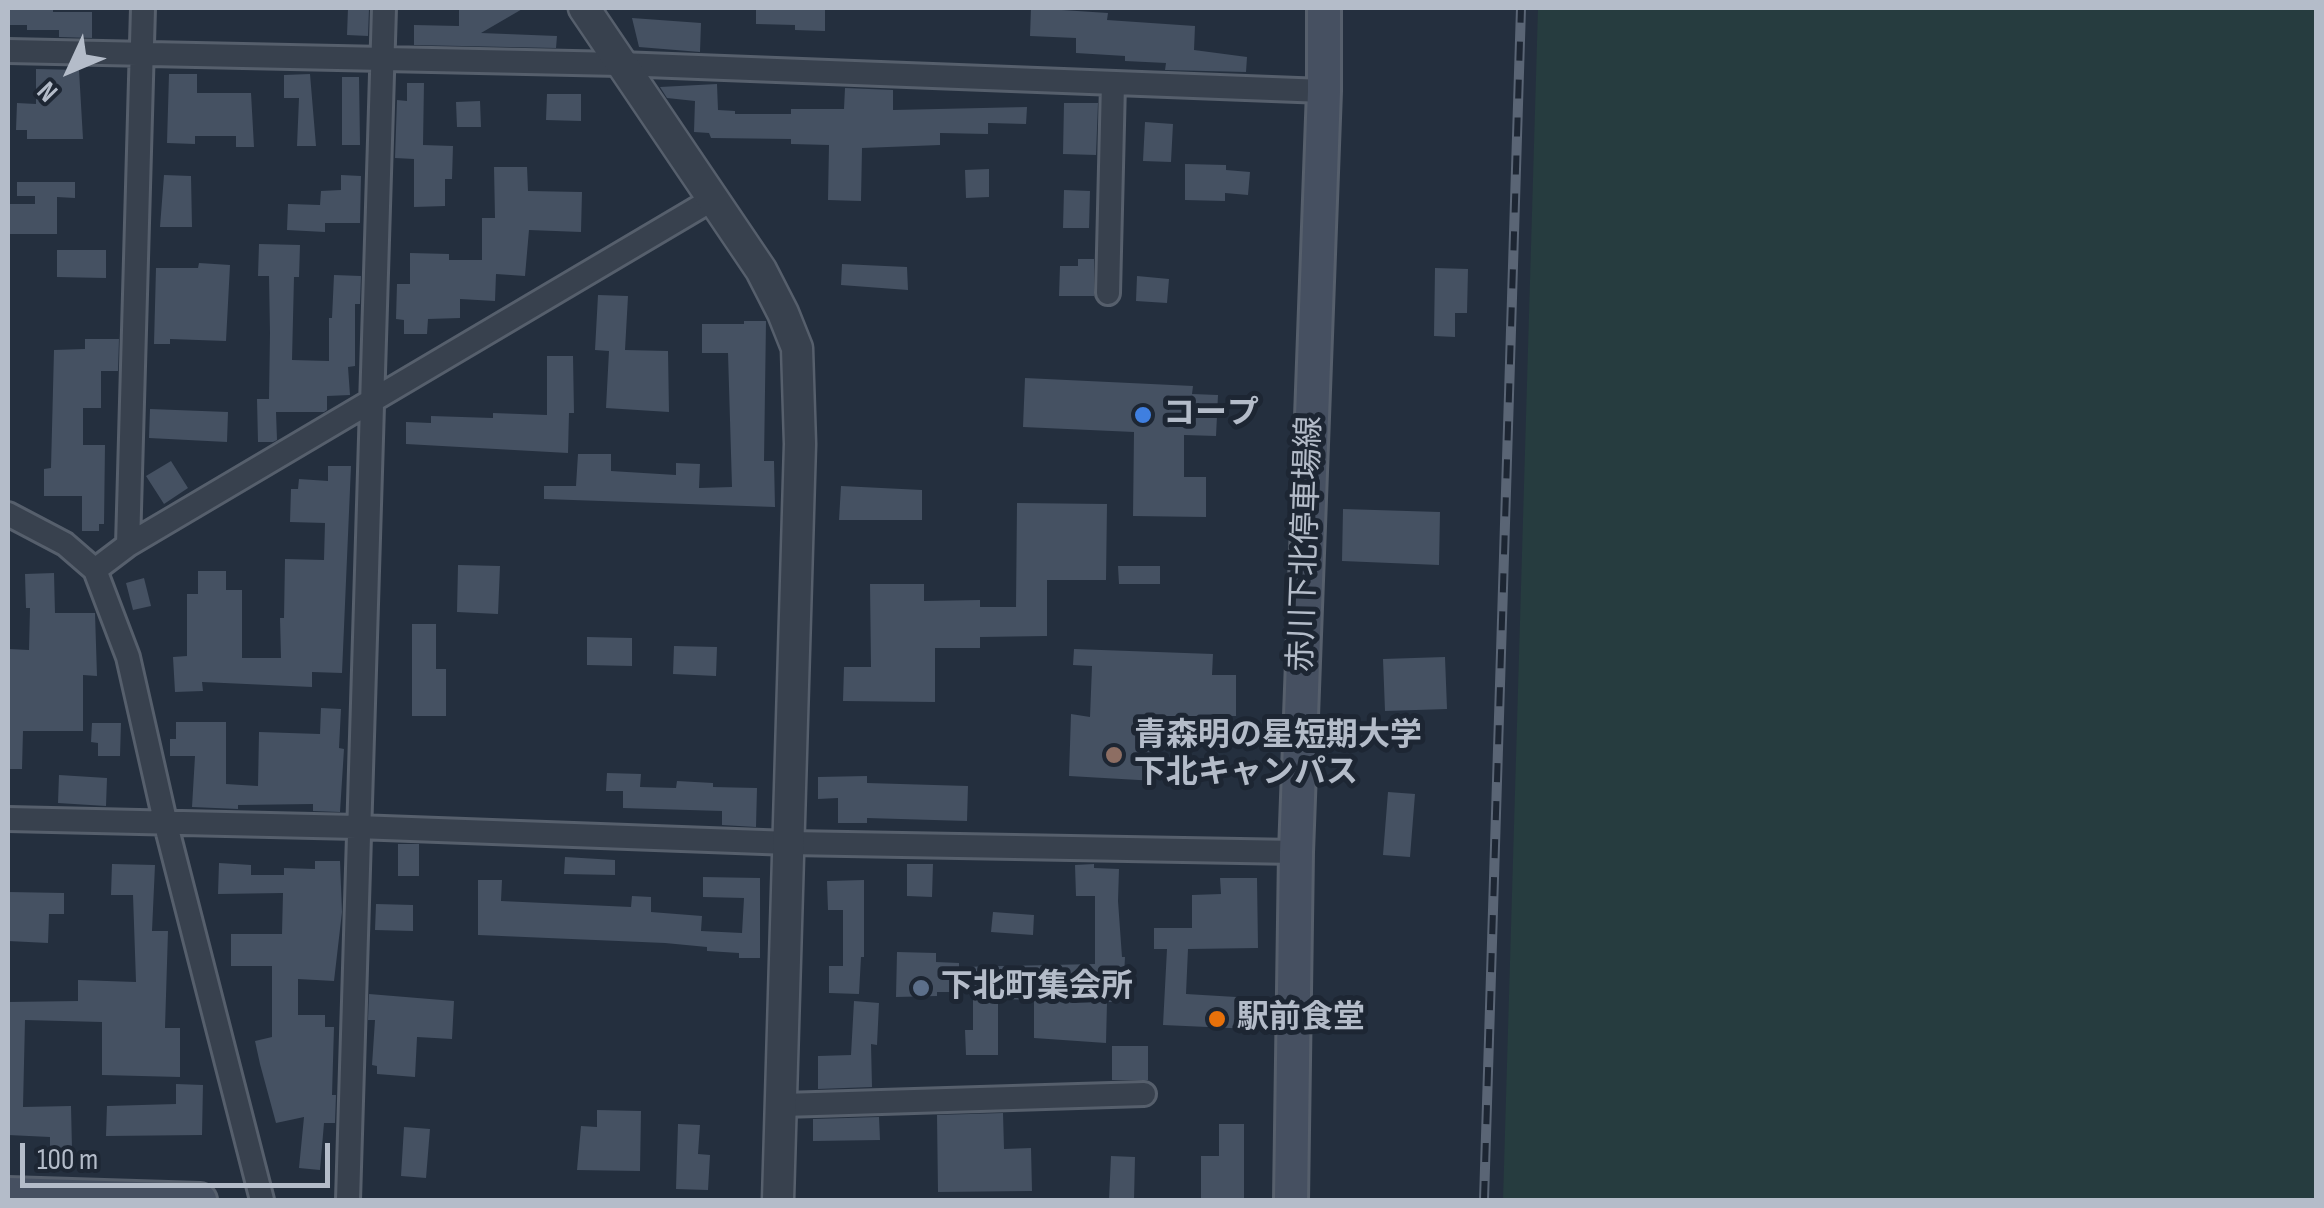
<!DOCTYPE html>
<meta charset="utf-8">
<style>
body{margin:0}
#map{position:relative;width:2324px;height:1208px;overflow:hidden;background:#242f3e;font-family:"Sofia Sans Condensed",sans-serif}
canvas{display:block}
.frame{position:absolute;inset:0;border:10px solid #b4bcc9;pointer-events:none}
.north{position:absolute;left:20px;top:20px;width:100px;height:100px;-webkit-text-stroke:8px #1d2633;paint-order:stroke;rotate:226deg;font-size:28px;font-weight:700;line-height:40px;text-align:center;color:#b4bcc9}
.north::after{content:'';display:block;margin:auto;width:35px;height:45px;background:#b4bcc9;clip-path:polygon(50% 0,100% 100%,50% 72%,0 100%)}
.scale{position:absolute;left:20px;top:1143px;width:310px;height:45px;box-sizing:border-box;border:5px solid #b4bcc9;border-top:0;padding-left:12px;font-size:30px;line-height:35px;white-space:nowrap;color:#b4bcc9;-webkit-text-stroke:8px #1d2633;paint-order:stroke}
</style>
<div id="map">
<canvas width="2324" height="1208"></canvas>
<div class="frame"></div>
<div class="north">N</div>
<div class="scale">100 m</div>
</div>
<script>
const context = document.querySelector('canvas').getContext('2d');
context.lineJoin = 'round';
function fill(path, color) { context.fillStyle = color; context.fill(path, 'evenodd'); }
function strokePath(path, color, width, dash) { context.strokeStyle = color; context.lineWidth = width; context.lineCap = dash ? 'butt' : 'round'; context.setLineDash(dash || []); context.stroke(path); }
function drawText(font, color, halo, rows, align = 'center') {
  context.font = font + ' "Sofia Sans Condensed","Noto Sans JP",sans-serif'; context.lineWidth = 10; context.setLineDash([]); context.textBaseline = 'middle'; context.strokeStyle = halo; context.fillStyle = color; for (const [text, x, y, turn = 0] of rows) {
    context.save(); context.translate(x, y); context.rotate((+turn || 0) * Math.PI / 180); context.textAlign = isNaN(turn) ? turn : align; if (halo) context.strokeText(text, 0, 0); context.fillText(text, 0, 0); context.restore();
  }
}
const green = new Path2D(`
 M1538,8H2316V1200H1503Z`);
const building = new Path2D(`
 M8,8H53V12H92V38L59,37V30H27V25H8Z
 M348,8L369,9L368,36L347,35Z
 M524,8L481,33L557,36L556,48L414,45V25L459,26V9Z
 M756,8H825V31L795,30V25L756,24Z
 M1031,8L1108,13L1107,20L1195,26L1194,50L1247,57L1246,72L1165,70L1166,63L1125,61V56L1076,53V38L1030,36Z
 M632,18L701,23L700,52L639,47Z
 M36,69L79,70L83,139H27V130H16L17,103L36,104Z
 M169,74H197V93H251L254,147H236V136H195V144L167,143Z
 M310,74L316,146H297L299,98H284V75Z
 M342,77H359L360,145H342Z
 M407,83H424L423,145L453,146L452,179H445V206L414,207V159L395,158L397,100L407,101Z
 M717,84L718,110L735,111V114H791V109H844L845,88L893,90V110L1027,107L1026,124L988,123V134L940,133V145L862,148L861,201L828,200L829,145L791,144V139L711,138L709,133L694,132L695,101L667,98L660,87Z
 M547,94H581V121L546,120Z
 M480,101L481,127H457L456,102Z
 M1064,103H1098L1096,155L1063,154Z
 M1145,122L1173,124L1171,162L1143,161Z
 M1185,164L1226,165V170L1250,172L1248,195L1225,193V201L1185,200Z
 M494,167H527L528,191L582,192L581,232L529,230L525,276L496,274L495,301L460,299V318L428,319L427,334H404V320L396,319L397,284H410V253L449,254V260H482V218H495Z
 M989,169V197L966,198L965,170Z
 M164,175L191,176L192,227H160Z
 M341,175L361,176L360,223H325V232L287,230L288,204L320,205L321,191L341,190Z
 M17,182H75V198L57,197V234H8V204H35V196H17Z
 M1064,190L1090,191L1089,228H1063Z
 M259,244L300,245L299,277H294L292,360L329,361V318H332L334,275L361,276L360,304H355V366L348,367L350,395L327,396V410L324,412H276L277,440L273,442H258L257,399H269L270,333L269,276H258Z
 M57,250H106V278L57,277Z
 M1078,259H1094V296H1059L1060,266H1078Z
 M199,263L230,265L226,341L170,339V344H154L156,268H198Z
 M842,264L907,267L908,290L841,285Z
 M1435,268L1468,269L1467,313H1455V337L1434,336Z
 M1137,276L1169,279L1167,303L1136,301Z
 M598,295L628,296L625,350L668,351L669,412L606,408L609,351L595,350Z
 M744,321H766L764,461H774L775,507L544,499V486H576L578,454H611V471L676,475V463L700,464L699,488L732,487L728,353H702V324H744Z
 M85,339H119L118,371H101V408H83V445H105L104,524H99V531H82V496H44V469L51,468L54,350L85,349Z
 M547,356H573L574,413H569L568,453L406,444V422L431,423V416L493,418V413L547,415Z
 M1025,378L1193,386L1192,394L1218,395L1216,436L1184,435V477H1206V517L1133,516L1134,432L1023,427Z
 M150,409L228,412L227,442L149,438Z
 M171,461L188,488L164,504L146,476Z
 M328,466H351L342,673L312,672V687L202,682L203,691L175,692L173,657L187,656V594H198V571H226V590H242V658H281L280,618H284L285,559L324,560L325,523L290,522L291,489H298L299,479L328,481Z
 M841,486L922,490V520H839Z
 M1017,503L1107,504L1106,580H1047V636L980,637V648H935V702L843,701L844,667H871L870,584H924V601L980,600V607H1016Z
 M1343,509L1440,512L1439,565L1342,561Z
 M458,565L500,566L498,614L457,612Z
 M1118,566H1160V584H1119Z
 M54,573L55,613H95L97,676L83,675V731H23L22,769H8V649L29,650L30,608H26L25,574Z
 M144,578L151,606L133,610L126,583Z
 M412,624H436V669H446V716H412Z
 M587,637L632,638V666L587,665Z
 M674,646L717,647L716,676L673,674Z
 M1074,649L1213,654L1212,675H1236V716H1162L1156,781L1069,776L1071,714L1090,717L1092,666L1073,665Z
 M1445,657L1447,709L1385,711L1383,659Z
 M321,708L341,709L339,748L344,749L340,812L313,811V804L238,805V809L192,807L195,756H170V739H176V722H226V784L258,786L259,732L320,734Z
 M92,723H121L120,756H98V743L91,742Z
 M607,773L641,774L640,787L676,788L677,781L713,783V787L757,788L756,827L722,825V811L623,808V791H606Z
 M59,775L107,778L106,806L58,803Z
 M867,776V783L968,786L967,821L867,818V823H838V798L818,799V777Z
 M1388,792L1415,794L1410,857L1383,855Z
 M398,844H419V876H398Z
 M565,857L615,860V875L564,874Z
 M315,861H340L342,912L334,981L298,979V1015H325V1027H334L332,1095H336L335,1123H324L320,1170L299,1168L304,1117L276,1123L260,1064L255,1041L272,1037V966H231V934H282L283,893L218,894L219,863L251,865V875H284V868L315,869Z
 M112,864L155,865L152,931H168L165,1028H180V1077L102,1075V1022L25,1020L23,1107L71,1106L72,1149H50V1137L8,1135V1002L78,1001V980L136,982L133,895H111Z
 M907,864H933L932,897L907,896Z
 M1094,864V868L1119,869L1118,901L1122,957H1125L1124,976H1115L1114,1002H1107L1106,1043L1034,1038V1000L998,999V1055H966L965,1030H973V992H937V996L896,997L897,952L936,953V962L959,963V967L1095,964V896H1076L1075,865Z
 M703,877L760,878V958H739V953L707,951V947L665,943L478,935V880H502L501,901L631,907L632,896L651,897V912L702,916L701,931L742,933L744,898L703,897Z
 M1220,878H1257L1258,948L1188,949L1186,994L1253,998L1252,1029L1163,1025L1167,949H1154V928H1192V895L1221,894Z
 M864,880V957H861L859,994L829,993V966H843V910H828L827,881Z
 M8,892L64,893V914H49L48,943L8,941Z
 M376,904L413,905V931L375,930Z
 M993,912L1034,915L1033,935L991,932Z
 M369,994L454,1001L452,1039L417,1037L415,1077L377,1074V1066L372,1065L375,1020H368Z
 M854,1001L879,1003L877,1045L871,1044L872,1087L818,1089V1056L851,1055Z
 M1112,1046H1148V1080H1112Z
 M176,1084L203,1085L202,1135L106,1136L107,1106L176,1104Z
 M597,1110L641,1111L640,1171L577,1170L581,1126L597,1127Z
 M1003,1113L1004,1149L1031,1148L1032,1191L938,1192L937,1115Z
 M879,1117L880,1140L813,1141V1119Z
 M678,1124L700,1125L698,1154L710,1155L708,1190L676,1189Z
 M1219,1124H1244V1200H1201V1156H1219Z
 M404,1127L430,1129L426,1178L401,1176Z
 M1111,1156L1135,1157L1134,1200H1109Z`);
const minor = new Path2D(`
 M8,51L620,64L1324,91
 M1108,293L1113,83
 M8,514L65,544L95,570L128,657L166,825L262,1200
 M128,545L143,8
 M95,570L128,545L713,199
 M8,819L357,827L790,843L1296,852
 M783,1105L1144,1094
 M348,1200L384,8`);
const tertiary = new Path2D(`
 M584,8L761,270L783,313L797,348L800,444L778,1200`);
const secondary = new Path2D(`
 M8,1194L200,1200
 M1291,1200L1296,852L1324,91V8`);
const rail = new Path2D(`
 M1484,1200L1521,8`);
const markers = [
 [1143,415,10,"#3f7fe0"],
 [1114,755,10,"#8d6e63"],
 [921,988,10,"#5c6f8a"],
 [1217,1019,10,"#e8710a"]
];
const poiNames = [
 ["コープ",1163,415],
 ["青森明の星短期大学",1134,737],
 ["下北キャンパス",1134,774],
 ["下北町集会所",941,988],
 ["駅前食堂",1237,1019]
];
const streetNames = [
 ["赤川下北停車場線",1307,544,-88]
];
fill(green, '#263c3f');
fill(building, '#455162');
strokePath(minor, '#565f6c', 28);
strokePath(tertiary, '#565f6c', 35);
strokePath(secondary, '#565f6c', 38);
strokePath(minor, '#38414e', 22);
strokePath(tertiary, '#38414e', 30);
strokePath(secondary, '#465061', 32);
strokePath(rail, '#5a6575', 10);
strokePath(rail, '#1d2633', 6, [19]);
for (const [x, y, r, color] of markers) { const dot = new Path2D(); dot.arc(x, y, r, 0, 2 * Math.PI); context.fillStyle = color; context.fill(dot); strokePath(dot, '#1d2633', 4); }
drawText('bold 32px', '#b4bcc9', '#1d2633', poiNames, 'left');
drawText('32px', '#b4bcc9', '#1d2633', streetNames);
</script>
